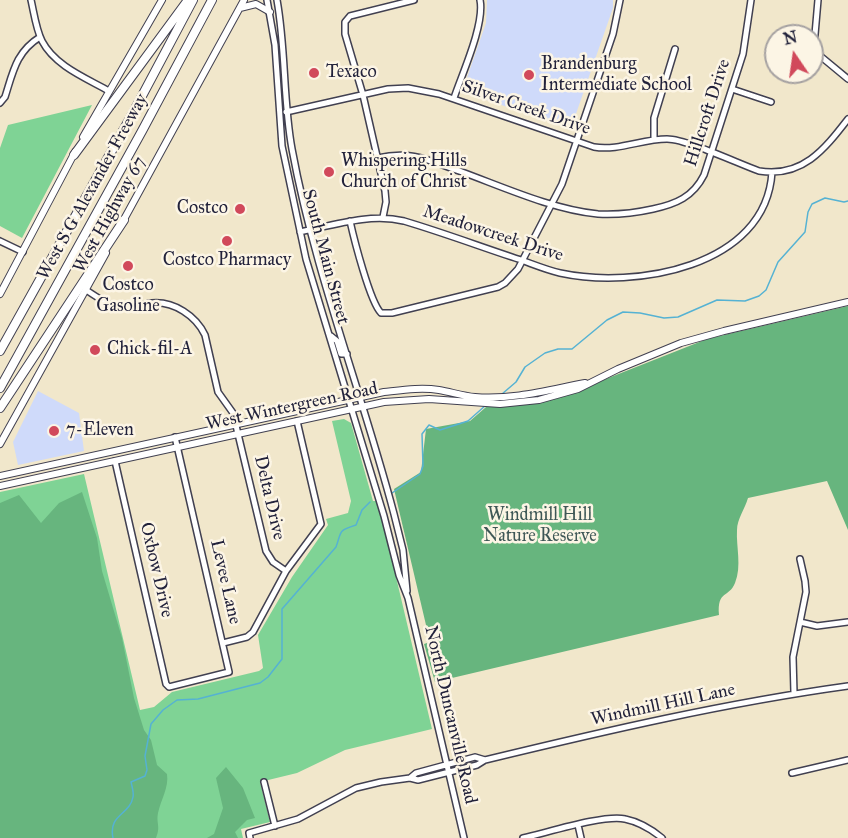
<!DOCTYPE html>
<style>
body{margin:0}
#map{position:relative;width:848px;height:838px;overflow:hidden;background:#f1e7cb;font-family:"IM FELL Great Primer",serif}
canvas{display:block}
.north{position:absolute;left:764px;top:24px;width:60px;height:60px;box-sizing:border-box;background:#fcf5e5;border:2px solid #a5a1a1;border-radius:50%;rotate:347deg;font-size:16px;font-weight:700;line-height:24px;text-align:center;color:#22223b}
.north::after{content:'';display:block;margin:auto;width:21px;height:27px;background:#d1495b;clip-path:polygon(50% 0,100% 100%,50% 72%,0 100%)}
</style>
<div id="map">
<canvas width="848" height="838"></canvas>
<div class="north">N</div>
</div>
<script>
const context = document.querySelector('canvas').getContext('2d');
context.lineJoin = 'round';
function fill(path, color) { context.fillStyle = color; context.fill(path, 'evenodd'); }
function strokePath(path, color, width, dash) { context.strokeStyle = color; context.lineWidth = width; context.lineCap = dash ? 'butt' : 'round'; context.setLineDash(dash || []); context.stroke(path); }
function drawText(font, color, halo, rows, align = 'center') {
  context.font = font + ' "IM FELL Great Primer",serif'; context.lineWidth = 5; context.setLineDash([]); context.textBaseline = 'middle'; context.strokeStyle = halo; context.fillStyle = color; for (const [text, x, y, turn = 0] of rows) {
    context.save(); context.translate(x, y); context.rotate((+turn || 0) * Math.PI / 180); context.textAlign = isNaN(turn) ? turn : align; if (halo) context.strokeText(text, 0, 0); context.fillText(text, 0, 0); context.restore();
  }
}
const built = new Path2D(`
 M487,0H613V8L571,128L462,92L486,23Z
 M38,391L79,413L84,451L18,465L13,442Z`);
const green = new Path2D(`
 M92,105L22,238L0,226V148L8,125Z
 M344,419L351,423L373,501H378L432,729L345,750L297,773L260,782L270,822L241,829L243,838H0V492L84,474L140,710L154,707L172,692L259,671L263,668L258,635L292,577L328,525L326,519L348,513L351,501L332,421Z`);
const forest = new Path2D(`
 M848,306V530L827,481L748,498C745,509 737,519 737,530C736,547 742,566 735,583C729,598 717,590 719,615L435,682L424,644L430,642L394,489L421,472L426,429L470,421L493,401L536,399L573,392L707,339Z
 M82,492L97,538L102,571L122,638L134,698L144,730L151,740L157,765L167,774C169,788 161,799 158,813C156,824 161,826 156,838H0V503L19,495L41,523L59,503Z
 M226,767L243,788L255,818L247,820L235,832L238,838H207L214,834L223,808L216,778Z`);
const stream = new Path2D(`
 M502,394L516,382L525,367L545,353L558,349H572L607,320L623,312L640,313L664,318L678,317L717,300L745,301L759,296L766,290L778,262L805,232L808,212L812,204L825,198L844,202L848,201
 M392,493L420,474L423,466L422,434L429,425L440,430L468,421L486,405
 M113,838C108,814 130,815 133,797C134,793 132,786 131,782L145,776L147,770L145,756L151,724L163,710L177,700L198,699L260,683L268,677L282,659V609L336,547C342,531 337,531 356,525L362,510L370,502`);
const minor = new Path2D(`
 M31,0C34,13 36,29 42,41C55,66 86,78 109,91
 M267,0L275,45L282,146L306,259L384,516L399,575L408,598L464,838
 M277,0C286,50 283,100 292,149C315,274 362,392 394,514L403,550L407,591
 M818,0L814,46L819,55L848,79
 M732,89L771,102
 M454,98C462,74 485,24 480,0
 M0,103L5,97C13,72 16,52 40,37
 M286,112L388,89L408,88L439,94L594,147C619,151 642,139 667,139C686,139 737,163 759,171C802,178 824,150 848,119
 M654,139V118L675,49
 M378,158C412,150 430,161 462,172C503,187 554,210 598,214C616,215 635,213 653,209C676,204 693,197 704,175L743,54L751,0
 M383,217L386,202L385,191L363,95L345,34V22L350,16L414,0
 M350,221C354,239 370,302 381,313H392L498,287L505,283L518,269L562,184L613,34L620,0
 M300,232C334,225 370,213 404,221C441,232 476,245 512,257C528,262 543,269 560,273C634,289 766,268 772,172
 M0,241L23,252
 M86,290C97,297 110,307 124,308C134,308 143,304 152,303C174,301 196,316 205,335L218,392L233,413L266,551L273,562L286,571
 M331,336L337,341L341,354H347
 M115,461L166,684L169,687L229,672L175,437
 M800,622L817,626L848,622
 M223,643L247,637L253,632L286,571L321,524L297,421
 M794,693L793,657L806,592L805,581L800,559
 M792,773L848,760
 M410,778L416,773L475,757L485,760
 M264,782L275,826
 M578,825L581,838
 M250,838L249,833L298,819L356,788L381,782L410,778L418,780L477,765L485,760C605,731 725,703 848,686
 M523,838C546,833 605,814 625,819C640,822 651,829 662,838`);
const major = new Path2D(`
 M240,8L256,4L270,12
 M83,137L162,0
 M122,223L244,0
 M0,294L75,152
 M0,444L106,253
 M0,476L384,392C402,390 421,387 439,390C451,392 463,396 475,397C513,400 548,390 585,383
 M0,486L384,402L429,399L500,404L539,400L578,389L618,369L681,343L724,331L848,302`);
const highway = new Path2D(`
 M74,155L188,0
 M0,351L134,111L193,0
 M0,388L142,131L212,0
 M0,408L124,220`);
const markers = [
 [314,73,6,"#d1495b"],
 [529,75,6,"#d1495b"],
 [329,172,6,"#d1495b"],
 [240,209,6,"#d1495b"],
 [227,241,6,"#d1495b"],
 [128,266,6,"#d1495b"],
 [95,350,6,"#d1495b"],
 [54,431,6,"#d1495b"]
];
const poiNames = [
 ["Brandenburg",541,65],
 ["Intermediate School",541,86],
 ["Texaco",326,73],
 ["Whispering Hills",341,162],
 ["Church of Christ",341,183],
 ["Costco",228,209,"right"],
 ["Costco Pharmacy",227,261,"center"],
 ["Costco",128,286,"center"],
 ["Gasoline",128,307,"center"],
 ["Chick-fil-A",107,350],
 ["7-Eleven",66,431]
];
const streetNames = [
 ["Silver Creek Drive",526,108,19],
 ["Hillcroft Drive",708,113,-72],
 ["West S G Alexander Freeway",93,187,-61],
 ["West Highway 67",110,215,-61],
 ["Meadowcreek Drive",493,234,18],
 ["South Main Street",325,257,75],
 ["West Wintergreen Road",292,407,-12],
 ["Delta Drive",269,498,77],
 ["Oxbow Drive",156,570,77],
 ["Levee Lane",225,582,77],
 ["Windmill Hill Lane",663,705,-12],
 ["North Duncanville Road",450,715,77]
];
const parkNames = [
 ["Windmill Hill",540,516],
 ["Nature Reserve",540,537]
];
fill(built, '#cfdafa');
fill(green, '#7fd395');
fill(forest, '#67b57e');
strokePath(stream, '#55b2d3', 1.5);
strokePath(minor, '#414051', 8);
strokePath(major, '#414051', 8);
strokePath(highway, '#414051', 10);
strokePath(minor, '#fff', 5);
strokePath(major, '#fff', 6);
strokePath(highway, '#fff', 8);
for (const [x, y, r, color] of markers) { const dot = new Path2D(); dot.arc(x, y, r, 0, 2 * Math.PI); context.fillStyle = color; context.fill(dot); strokePath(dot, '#fcf5e5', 2); }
drawText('18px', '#22223b', '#fcf5e5', poiNames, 'left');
drawText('18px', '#22223b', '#fcf5e5', streetNames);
drawText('18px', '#3e5756', '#fcf5e5', parkNames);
</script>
